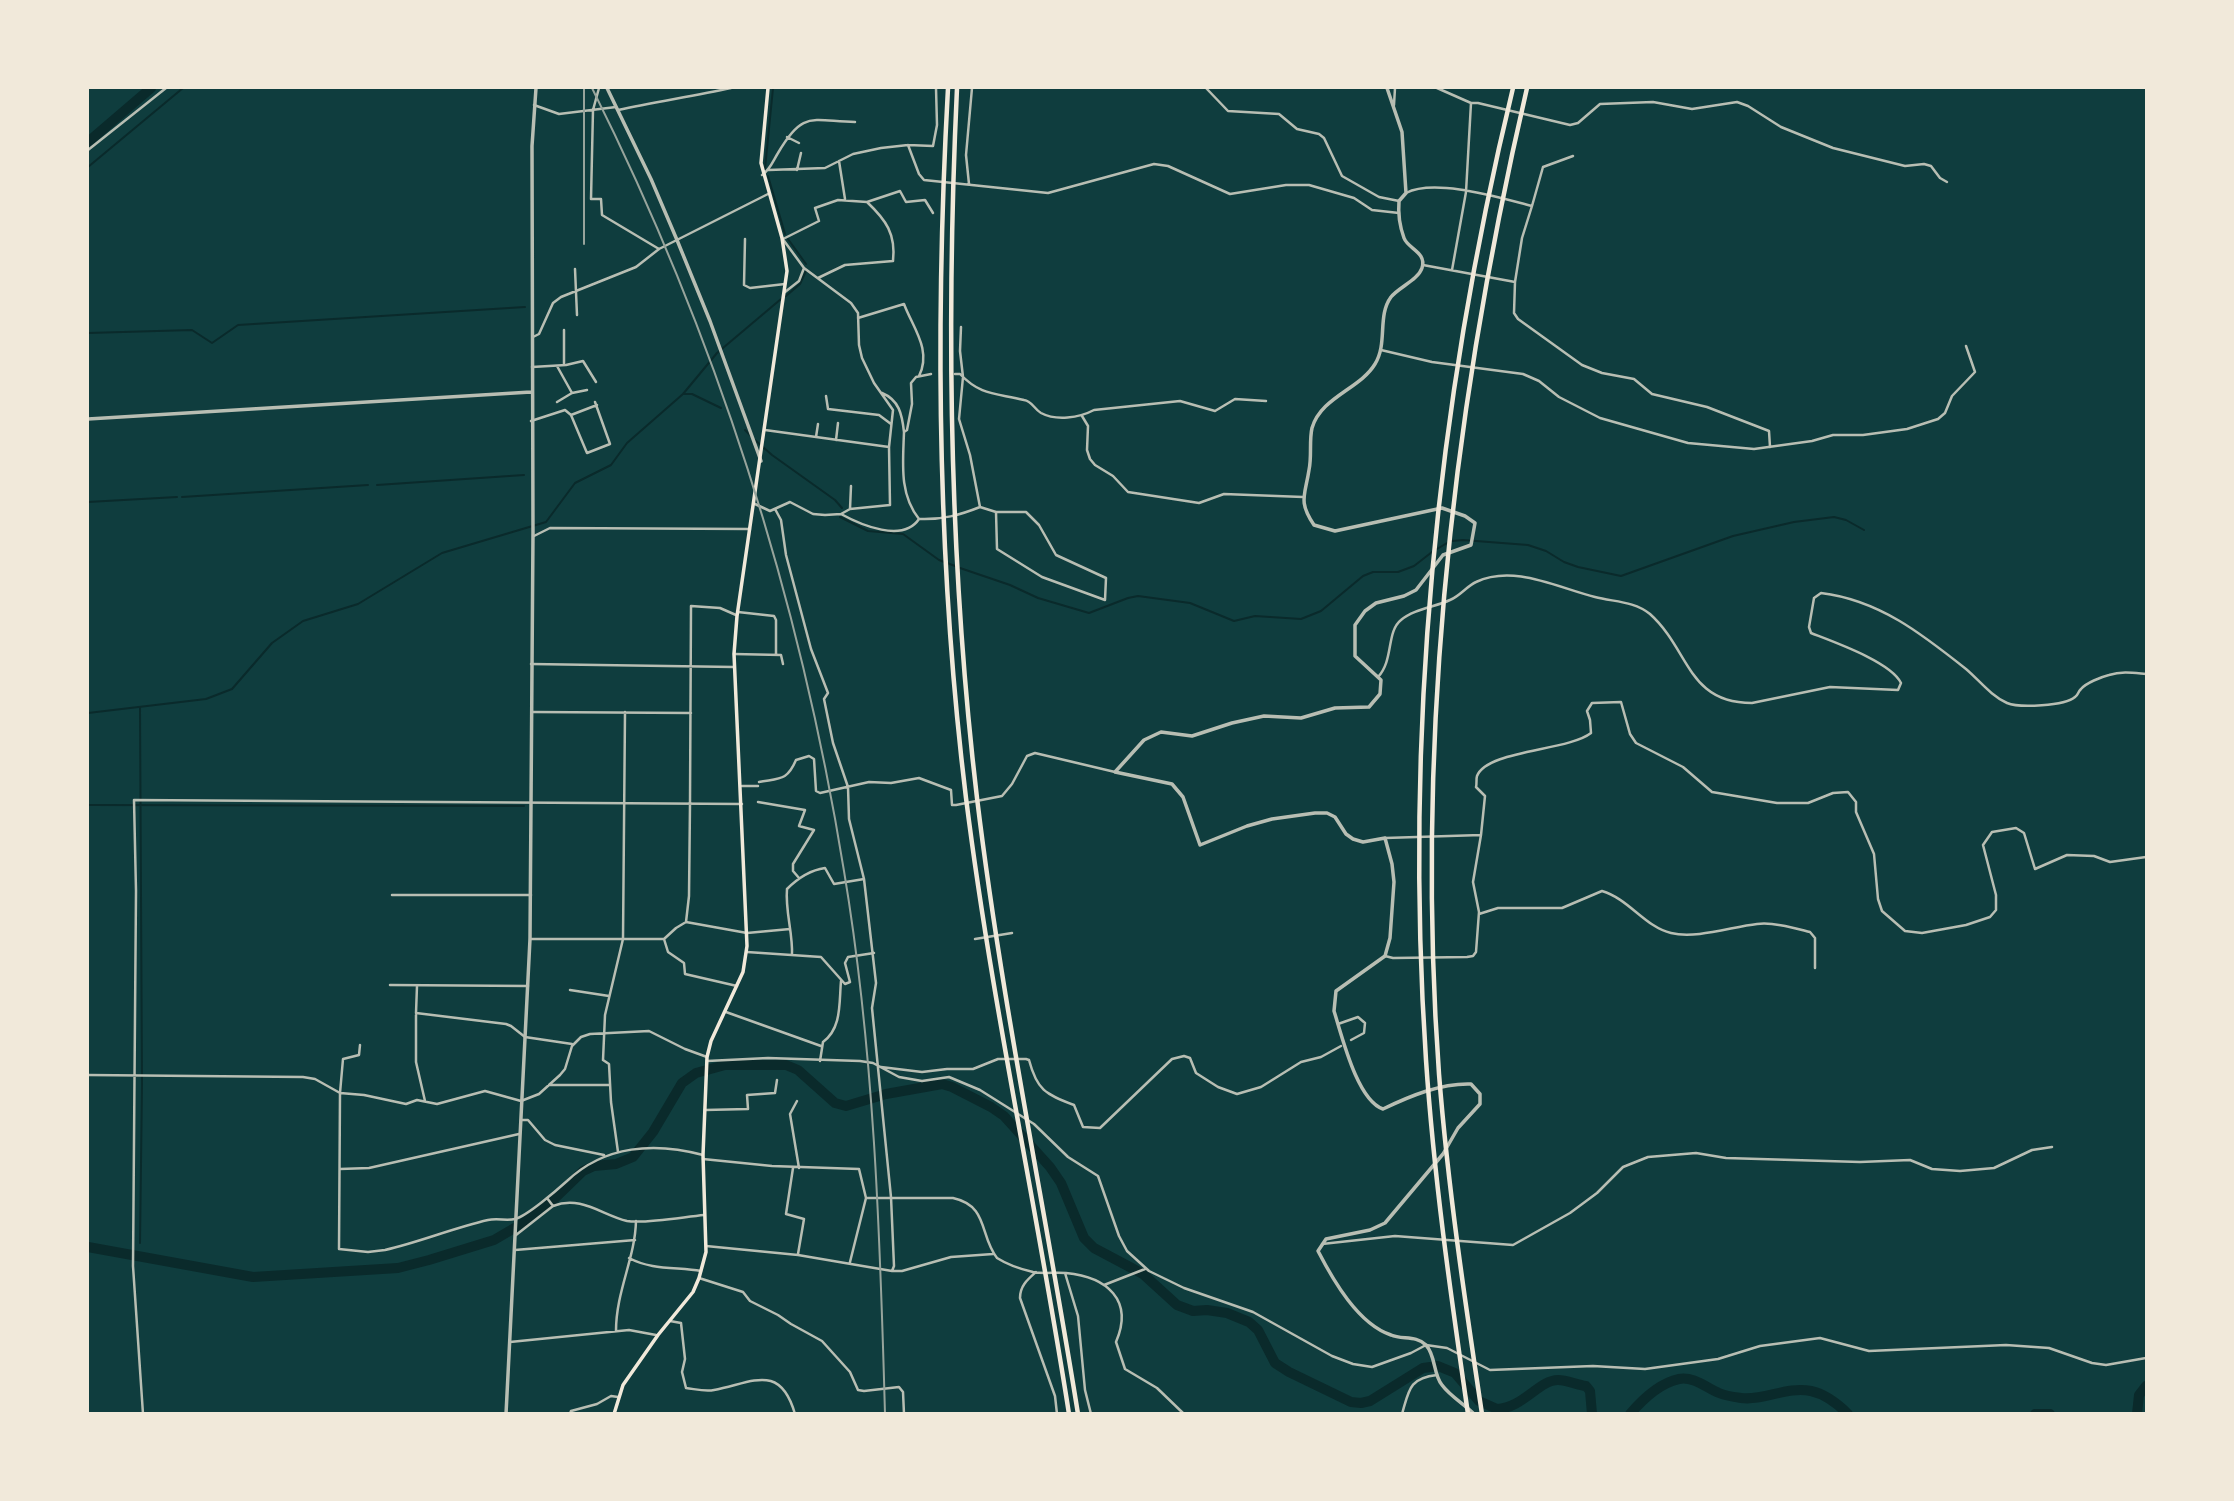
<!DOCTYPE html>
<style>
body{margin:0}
#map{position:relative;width:2234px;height:1501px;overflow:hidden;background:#0f3d3e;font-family:"Titillium Web",sans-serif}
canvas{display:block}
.frame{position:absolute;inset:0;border:89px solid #f1e9da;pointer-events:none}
</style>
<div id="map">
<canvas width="2234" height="1501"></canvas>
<div class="frame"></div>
</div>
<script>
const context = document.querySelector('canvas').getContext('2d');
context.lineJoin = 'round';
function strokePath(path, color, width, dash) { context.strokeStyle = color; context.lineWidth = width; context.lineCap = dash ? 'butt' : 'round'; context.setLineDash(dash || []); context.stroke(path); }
const stream = new Path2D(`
 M88,167L183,88
 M765,169L773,88
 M768,176L785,234
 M788,239L806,264
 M786,296L800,284L806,271
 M88,333L192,330L212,343L238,325L525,307
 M684,394H692L721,408
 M745,430L751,436
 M755,440L772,455L835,500L842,508
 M377,485L524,475
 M182,497L368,485
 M88,502L177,497
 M840,517L868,531L903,534L939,560L955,566
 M1452,541L1463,540L1528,545L1546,551L1564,562L1578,567L1621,576L1733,536L1794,522L1834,517L1846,520L1864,530
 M1437,549L1447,543
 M960,568L1010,585L1038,598L1089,613L1128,598L1138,596L1190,603L1234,621L1255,616L1301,619L1321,611L1363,576L1373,572H1398L1414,566L1432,552
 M88,713L206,699L232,689L272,643L303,621L358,604L442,553L546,522L575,483L611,465L627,443L683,394L717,353L781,299
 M88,805L524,806
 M140,1243L142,1084L140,707`);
const river = new Path2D(`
 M88,142L151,88
 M88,1247L253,1277L398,1268L429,1260L494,1240L523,1223L549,1204L583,1171L594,1166L616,1164L633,1157L653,1132L682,1083L696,1073L725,1065H786L798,1070L835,1103L846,1106L886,1094L942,1084L952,1087L991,1107L1004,1116L1050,1167L1061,1183L1084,1238L1094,1248L1143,1274L1177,1305L1193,1311L1207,1310L1227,1313L1249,1322L1258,1330L1275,1363L1289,1372L1351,1402L1361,1403L1370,1401L1423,1368L1438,1366L1455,1373L1479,1401L1497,1409C1523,1408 1539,1380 1558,1380C1567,1380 1577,1385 1586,1386L1590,1391L1592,1414
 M1630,1414C1642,1400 1660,1383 1679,1379C1693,1376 1707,1388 1719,1393C1726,1396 1734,1397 1741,1398C1764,1401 1787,1386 1811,1391C1825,1394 1838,1404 1848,1414
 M2035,1414H2050
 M2137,1414L2139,1395L2146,1386`);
const minor = new Path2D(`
 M599,88L593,110L591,199H601L602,215L659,249
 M1206,88L1228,111L1279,114L1297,129L1319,134L1324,138L1342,176L1379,197L1399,201
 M1437,88L1471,103H1478L1570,125L1578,123L1600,104L1653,102L1692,109L1737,102L1748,106L1781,127L1833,148L1905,166L1924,164L1931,166L1940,178L1947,182
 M534,105L559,114L616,107
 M1394,105L1395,88
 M618,110C656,102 693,96 731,88
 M787,137L799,143
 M908,145L919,174L924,180L1048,193L1154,164L1168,166L1230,194L1286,185H1309L1354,198L1372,210L1399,213
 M88,150L166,88
 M839,161L845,199
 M769,170L825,168L853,154L881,148L908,145L933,146L937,125L936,88
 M797,170L801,153
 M762,175C770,170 773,161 778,153C803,110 811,121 855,122
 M969,184L966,155L972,88
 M1406,193C1435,178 1500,198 1532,206L1522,238L1515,282L1423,265
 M1532,206L1543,167L1573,156
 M745,239L744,285L750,288L785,284
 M783,239L819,221L815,208L838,200L867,202L900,191L906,202L925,200L933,213
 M575,269L577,315
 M1452,270L1466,192L1471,103
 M818,278L845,265L893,261C896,234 886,220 867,202
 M1515,282L1514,313L1518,319L1582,365L1602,373L1634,379L1652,394L1707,407L1769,431L1770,447
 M785,292L799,281L804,268
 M858,318L904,304C913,328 932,350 919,376
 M961,327L960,351L963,377L959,419L970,455L980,507L996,512H1026L1039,525L1056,555L1106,578L1105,600L1042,577L997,549L996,512
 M533,337L539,334L553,303L561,297L636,267L659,249L768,194
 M1381,350L1432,362L1523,374L1539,381L1559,397L1600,418L1688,443L1754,449L1812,441L1833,435H1863L1907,429L1938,419L1945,413L1952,396L1975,372L1966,346
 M564,365V330
 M557,366L572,393L587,390
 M532,367L566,365L583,361L596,382
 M931,374L916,377L911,383L912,404L907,430L904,432C903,463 899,494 919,519C942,520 960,515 980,507
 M955,374H960C981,396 996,393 1024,400C1032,401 1034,409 1041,413C1056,421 1079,418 1094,410L1180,401L1215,411L1235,399L1266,401
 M882,393C899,400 902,414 904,432
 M826,396L828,409L879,415L891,424
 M557,402L572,393
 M571,415L597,405
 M1082,416L1088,426L1087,450L1090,459L1095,465L1113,476L1128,492L1199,503L1224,494L1303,497
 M531,421L565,410L571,415L587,453L610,444L595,402
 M765,430L889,447
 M816,437L818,424
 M836,440L838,423
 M755,504L770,511L790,502L813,514L825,515L841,514L850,509L890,505L889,447L893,410L874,383L862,358L859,345L858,313L851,303L804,268L782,238
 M775,509L781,520L786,555L811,649L828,693L824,699L833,743L848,787L849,819L864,879L876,983L872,1008L891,1197L894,1266L892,1271
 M850,509L851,486
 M841,514C861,525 903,543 919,519
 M534,536L550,528L750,529
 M738,612L774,616L776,620V655
 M734,654L781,655L783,664
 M531,664L734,667
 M1378,677C1394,660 1386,632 1401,620C1414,609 1435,607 1450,600C1460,596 1467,586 1476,582C1514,564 1558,588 1595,597C1614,602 1634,601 1650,614C1690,650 1687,703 1752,703L1830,687L1898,690L1901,683C1891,662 1834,642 1811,633L1809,627L1814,598L1821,593C1879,600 1922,634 1966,669C1979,680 1991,696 2007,703C2019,708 2065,706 2075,697C2079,694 2077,693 2081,689C2086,683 2101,677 2109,675C2122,671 2134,673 2146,674
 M533,712L691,713
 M759,782C780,778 787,781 796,760L809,756L814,759L816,791L820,793L869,782L891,783L919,778L951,790L952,805H956L1002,796L1012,784L1027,756L1035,753L1115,772
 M742,786H758
 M758,802L805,810L799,826L814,830L793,864V871L799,878
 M1481,835L1485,796L1476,787C1477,783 1476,779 1477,776C1487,750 1568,751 1591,733L1590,720L1587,711L1592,703L1621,702L1630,734L1636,743L1683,767L1712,792L1777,803H1808L1833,793L1848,792L1856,802V812L1874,854L1878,899L1882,911L1905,931L1922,933L1966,925L1990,917L1996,910V895L1983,845L1992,832L2016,828L2024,833L2035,869L2067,855L2094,856L2110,862L2146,857
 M1385,838L1481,835L1473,882L1479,912L1476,952L1473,956L1467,957L1393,958L1385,956
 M392,895H531
 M1479,914L1498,908H1562L1602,891C1629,899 1645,927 1671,933C1696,939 1731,927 1757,924C1774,922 1794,928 1810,932L1815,938V968
 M686,922L747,933L790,929
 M530,939H664L676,928L686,922L689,896L690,804L691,606L720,608L736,615
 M664,939L668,952L684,963L685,974L737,986
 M975,939L1012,933
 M747,952L821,957L845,984L850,982L845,963L848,957L874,953
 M792,955C793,933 785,911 787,889C797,879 811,870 825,868L834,884L864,879
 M390,985L528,986
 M417,986L416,1013L506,1024L511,1026L525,1037L572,1044
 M570,990L609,996
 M726,1012L821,1046
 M416,1015V1062L425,1101
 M1338,1024L1358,1017L1365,1023L1364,1033L1351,1040
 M360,1045L359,1055L343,1059L340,1093L339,1249L368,1252L385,1250C420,1242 453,1228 488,1220C497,1218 507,1221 515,1219C527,1216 557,1190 567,1181C605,1145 655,1142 703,1155
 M707,1061L768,1058L860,1061L873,1063L899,1077L922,1081L949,1077L980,1090L1034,1124L1068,1157L1098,1176L1119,1236L1127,1251L1149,1271L1184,1288L1253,1312L1332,1356L1353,1364L1372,1367L1411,1353L1426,1345L1447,1348L1490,1370L1593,1366L1645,1369L1718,1359L1760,1346L1820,1338L1869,1351L2006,1345L2049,1348L2092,1363L2106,1365L2146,1358
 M820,1061L823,1042C842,1028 839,1003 841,981
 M881,1067L922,1072L947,1069H973L998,1059H1026L1029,1060C1037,1090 1045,1094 1074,1105L1083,1127L1100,1128L1172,1059L1184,1056L1190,1058L1196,1073L1218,1087L1237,1094L1261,1087L1301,1062L1321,1057L1341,1046
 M88,1075L303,1077L315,1079L340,1093L364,1095L406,1104L417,1100L437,1104L485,1091L521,1101L539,1094L560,1075L565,1069L572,1046L581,1037L590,1034L649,1031L685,1049L707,1057
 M549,1085H609
 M797,1101L790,1114L799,1168
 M705,1110L748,1109L747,1095L775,1093L777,1080
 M521,1120H528L545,1140L555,1145L604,1155
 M618,1152L611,1102L609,1064L603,1060L605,1015L623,939L625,712
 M703,1159L772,1166L859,1169L866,1198H953C989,1206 979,1235 997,1258C1008,1265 1020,1269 1033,1272C1044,1274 1055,1272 1066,1273C1107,1277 1134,1300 1116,1342L1125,1369L1157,1388L1184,1414
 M793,1168L786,1214L804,1219L798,1254
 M340,1169L369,1168L519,1134
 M547,1198L553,1206C581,1195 602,1215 627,1221C645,1224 683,1217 704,1215
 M516,1235L553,1206
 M1322,1244L1395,1236L1513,1245L1570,1213L1597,1193L1623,1167L1648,1157L1696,1153L1726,1158L1860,1162L1910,1160L1932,1169L1960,1171L1994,1168L2032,1150L2052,1147
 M706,1246L798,1255L892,1271H902L951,1257L993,1254
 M515,1250L635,1240
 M629,1258C651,1270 677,1267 701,1271
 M850,1262L866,1198
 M1036,1272C1027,1280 1020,1286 1020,1298L1055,1396L1057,1414
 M1065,1273L1078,1316L1085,1390L1091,1414
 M699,1278L743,1292L750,1301L778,1315L791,1324L822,1341L850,1372L858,1390L864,1391L899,1387L903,1392L904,1414
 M1104,1285L1145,1269
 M670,1321L681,1323L685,1359L682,1372L686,1388C695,1389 705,1392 714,1390C752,1383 780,1362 795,1414
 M616,1331C616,1291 635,1259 636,1221
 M510,1342L629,1330L656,1335
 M143,1414L133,1266L136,891L134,800L742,804
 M570,1414L571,1411L597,1404L611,1396L618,1397
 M1402,1414C1409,1390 1409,1378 1437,1375`);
const tertiary = new Path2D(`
 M607,88L651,179L677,240L710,321L761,461
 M1387,88L1402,132L1406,193L1399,201C1398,213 1400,227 1404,238C1408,249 1427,252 1422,268C1418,280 1399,287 1391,297C1377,316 1388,343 1375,364C1360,389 1321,397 1312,428C1309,441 1312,456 1309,470C1305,496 1298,501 1314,525L1335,531L1442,508L1465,516L1475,523L1471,545L1443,555L1416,590L1404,596L1376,603L1365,611L1355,625V656L1381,680L1380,694L1369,707L1335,708L1301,718L1264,716L1232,723L1192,736L1161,732L1144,740L1115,772L1172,784L1183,797L1200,845L1247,826L1272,819L1315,813H1327L1335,817L1346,834L1353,839L1363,842L1385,838L1392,864L1394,882L1390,938L1385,956L1336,991L1334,1011C1342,1036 1357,1100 1383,1109C1410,1096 1441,1083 1471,1084L1480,1094V1104L1458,1128L1443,1154L1385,1223L1370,1230L1326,1239L1318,1251C1333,1280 1358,1324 1391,1335C1402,1340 1416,1335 1426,1345C1436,1356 1433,1374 1442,1385C1450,1396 1464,1404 1474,1414
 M88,419L531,392
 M506,1414L530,939L533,533L532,146L536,88`);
const primary = new Path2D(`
 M614,1414L623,1385L658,1335L693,1292L699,1278L706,1252L703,1155L707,1057L711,1041L743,972L747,946L734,654L737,616L787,271L782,238L761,163L768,88`);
const motorway = new Path2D(`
 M948,88C935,324 937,562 966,798C992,1005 1037,1208 1069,1414
 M957,88C946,324 949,562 977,798C1002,1004 1045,1208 1078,1414
 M1468,1414C1451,1296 1434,1179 1426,1060C1404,734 1436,405 1513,88
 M1482,1414C1465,1301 1448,1188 1439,1074C1415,742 1452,410 1527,88`);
const rail = new Path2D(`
 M592,88C715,334 800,599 844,871C874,1050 880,1232 885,1414
 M584,244V88`);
strokePath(stream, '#0a2a2b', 2);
strokePath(river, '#0a2a2b', 10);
strokePath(minor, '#b8beb3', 2.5);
strokePath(tertiary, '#b8beb3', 3.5);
strokePath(primary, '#f1e9da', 3.5);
strokePath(motorway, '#f1e9da', 4.5);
strokePath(rail, '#97a49c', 2);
</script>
